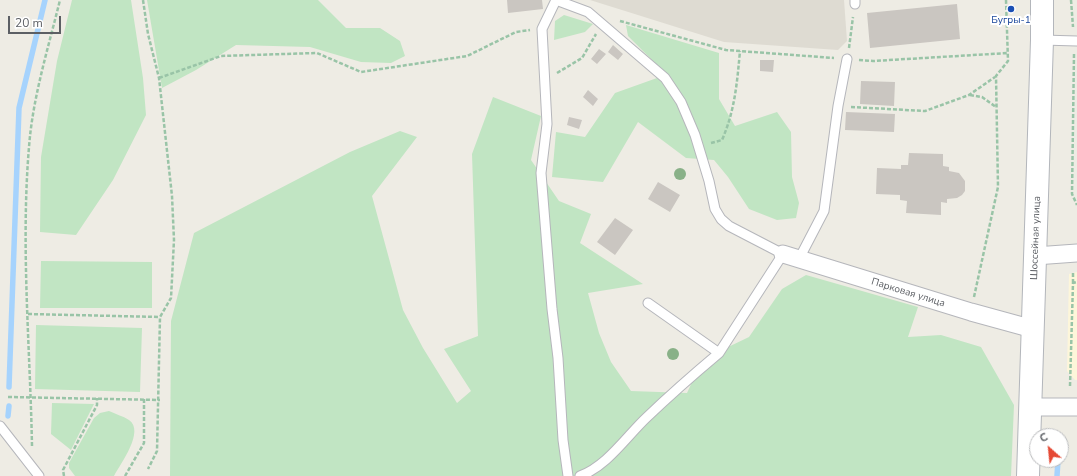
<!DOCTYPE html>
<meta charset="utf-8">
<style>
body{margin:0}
#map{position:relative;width:1077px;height:476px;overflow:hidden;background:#eeece4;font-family:"Nunito Sans",sans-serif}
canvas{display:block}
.north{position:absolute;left:1029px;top:428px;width:40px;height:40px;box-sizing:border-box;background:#fff;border:1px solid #bebfc1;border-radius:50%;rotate:333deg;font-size:11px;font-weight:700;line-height:16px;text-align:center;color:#5c5f64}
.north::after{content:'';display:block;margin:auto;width:14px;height:18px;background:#e54934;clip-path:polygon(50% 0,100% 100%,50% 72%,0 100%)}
.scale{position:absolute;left:8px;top:16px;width:53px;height:18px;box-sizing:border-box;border:2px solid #5c5f64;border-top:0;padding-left:5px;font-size:12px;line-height:14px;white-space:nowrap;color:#5c5f64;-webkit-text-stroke:3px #fff;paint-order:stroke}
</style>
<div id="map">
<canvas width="1077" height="476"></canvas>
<div class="north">С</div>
<div class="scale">20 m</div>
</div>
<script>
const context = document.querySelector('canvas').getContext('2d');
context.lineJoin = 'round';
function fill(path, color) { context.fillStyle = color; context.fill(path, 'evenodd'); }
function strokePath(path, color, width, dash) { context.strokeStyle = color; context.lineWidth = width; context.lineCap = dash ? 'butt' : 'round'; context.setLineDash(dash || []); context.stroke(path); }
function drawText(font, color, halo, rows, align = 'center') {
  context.font = font + ' "Nunito Sans",sans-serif'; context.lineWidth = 4; context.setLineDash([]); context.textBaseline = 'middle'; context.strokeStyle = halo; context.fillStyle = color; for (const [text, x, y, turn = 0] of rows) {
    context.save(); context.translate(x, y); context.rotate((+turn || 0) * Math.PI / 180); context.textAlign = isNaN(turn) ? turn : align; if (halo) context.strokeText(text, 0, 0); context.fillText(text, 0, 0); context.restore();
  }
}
const commercial = new Path2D(`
 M1077,272V380H1075L1067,371L1069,274Z`);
const education = new Path2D(`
 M590,0H844L847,41L838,50L724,42Z`);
const green = new Path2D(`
 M72,0H131L143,78L146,115L113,180L76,235L40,232L41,157L57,61Z
 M147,0H318L346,28H380L400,41L405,56L391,63L361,62L310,47L236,45L196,70L162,88Z
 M564,15L593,24L585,32L554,40L555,21Z
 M626,25L719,53V99L735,126L777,112L791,132L792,177L799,203L796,218L777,220L749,209L728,177L714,160L686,158L638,122L603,182L552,177L556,132L585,137L615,93L657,78L664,72L628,36Z
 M493,97L541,116L531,160L559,201L591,214L580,243L643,284L588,293L599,333L611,362L631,391L687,393L698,369L724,349L749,337L782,289L806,275L918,307L908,337L941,335L981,347L1014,405L1011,476H170L171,321L194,233L350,152L400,131L417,137L372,196L403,310L423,348L457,403L471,391L444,349L478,336L472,154Z
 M41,261L152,262V308H40Z
 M36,325L142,328L140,392L35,389Z
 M52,403L94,404L71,450L51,434Z
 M109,411C115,414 123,416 129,420C145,431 121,463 114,476H75L69,468V463L94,418L100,413Z`);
const stream = new Path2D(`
 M9,387L19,108L45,0
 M8,416L9,406
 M1057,476L1058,460`);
const building = new Path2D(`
 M507,0H542L543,9L508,13Z
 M957,4L960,39L870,48L867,13Z
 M613,45L623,54L618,60L608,52Z
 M599,49L606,54L597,64L591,59Z
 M760,60H774L773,72L760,71Z
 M861,81L895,82L894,106L860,104Z
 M588,90L598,99L593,106L583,97Z
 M846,112L895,114L894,132L845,130Z
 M569,117L582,120L579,129L567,125Z
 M909,153L943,154V166L949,167V171L959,173L965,181V191L962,195L957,198L947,199V203L941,202V215L906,213L907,201L900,200V195L876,194L877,168L901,169V165H908Z
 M658,182L680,195L670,212L648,199Z
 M615,218L633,230L615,255L597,242Z`);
const path = new Path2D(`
 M143,0L148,34L159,78L172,196L174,240L171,298L160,317L157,451L148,469
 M1071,0L1073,27
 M620,21L726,50L834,58
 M849,48L853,17
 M1074,54L1072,194L1077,205
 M859,60L873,61L1008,53
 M557,73L582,58L596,34
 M159,78L221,56L317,53L361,72L467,56L516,32L530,30
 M970,95L982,97L996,107
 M851,107L925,111L969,95L995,77
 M711,143L722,140C735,110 737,83 740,51
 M1073,283V271
 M974,297L998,187L996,76L1008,61L1006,0
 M28,314L160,317
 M1070,386L1073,283L1077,282
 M8,397L160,400
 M32,446C30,342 20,239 30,136C35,90 49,45 60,0
 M64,476L63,470L97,405V398
 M125,476L144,443V399`);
const lane = new Path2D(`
 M855,0V4
 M1042,40L1077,41
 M799,259L824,211L838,106L847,59
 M0,426L39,476
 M568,476L563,440L558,358L552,309L541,173L547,124L542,29L556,0L588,12L665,78L681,102L695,135L709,181L715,209L721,219L729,226L783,254L719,353L648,303
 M580,476C607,466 626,437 646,418C670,395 694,374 719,353`);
const street = new Path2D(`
 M783,254L971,312L1033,329
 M1035,256L1077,253
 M1029,407H1077`);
const secondary = new Path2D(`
 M1028,476L1042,40V0`);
const trees = [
 [680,174],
 [673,354]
];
const markers = [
 [1011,9,4,"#1a4fb4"]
];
const transitNames = [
 ["Бугры-1",1011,21]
];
const streetNames = [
 ["Шоссейная улица",1036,238,-88],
 ["Парковая улица",908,293,17]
];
fill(commercial, '#fdf6da');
fill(education, '#dedbd2');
fill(green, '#c1e5c3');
strokePath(stream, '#a6d3fd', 5.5);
fill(building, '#cac6c1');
strokePath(lane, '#b5b6bb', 11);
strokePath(street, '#b5b6bb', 19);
strokePath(secondary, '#b3b6bb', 24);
strokePath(path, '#99c4a7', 2.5, [4, 2]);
strokePath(lane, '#fff', 9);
strokePath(street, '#fff', 17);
strokePath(secondary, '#fff', 22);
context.fillStyle = '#89b188';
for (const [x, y] of trees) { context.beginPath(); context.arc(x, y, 6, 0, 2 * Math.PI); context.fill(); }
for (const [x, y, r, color] of markers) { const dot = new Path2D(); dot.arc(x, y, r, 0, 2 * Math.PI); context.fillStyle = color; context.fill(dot); strokePath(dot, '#fff', 1.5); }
drawText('10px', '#164399', '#fff', transitNames);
drawText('10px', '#5c5f64', '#fff', streetNames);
</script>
